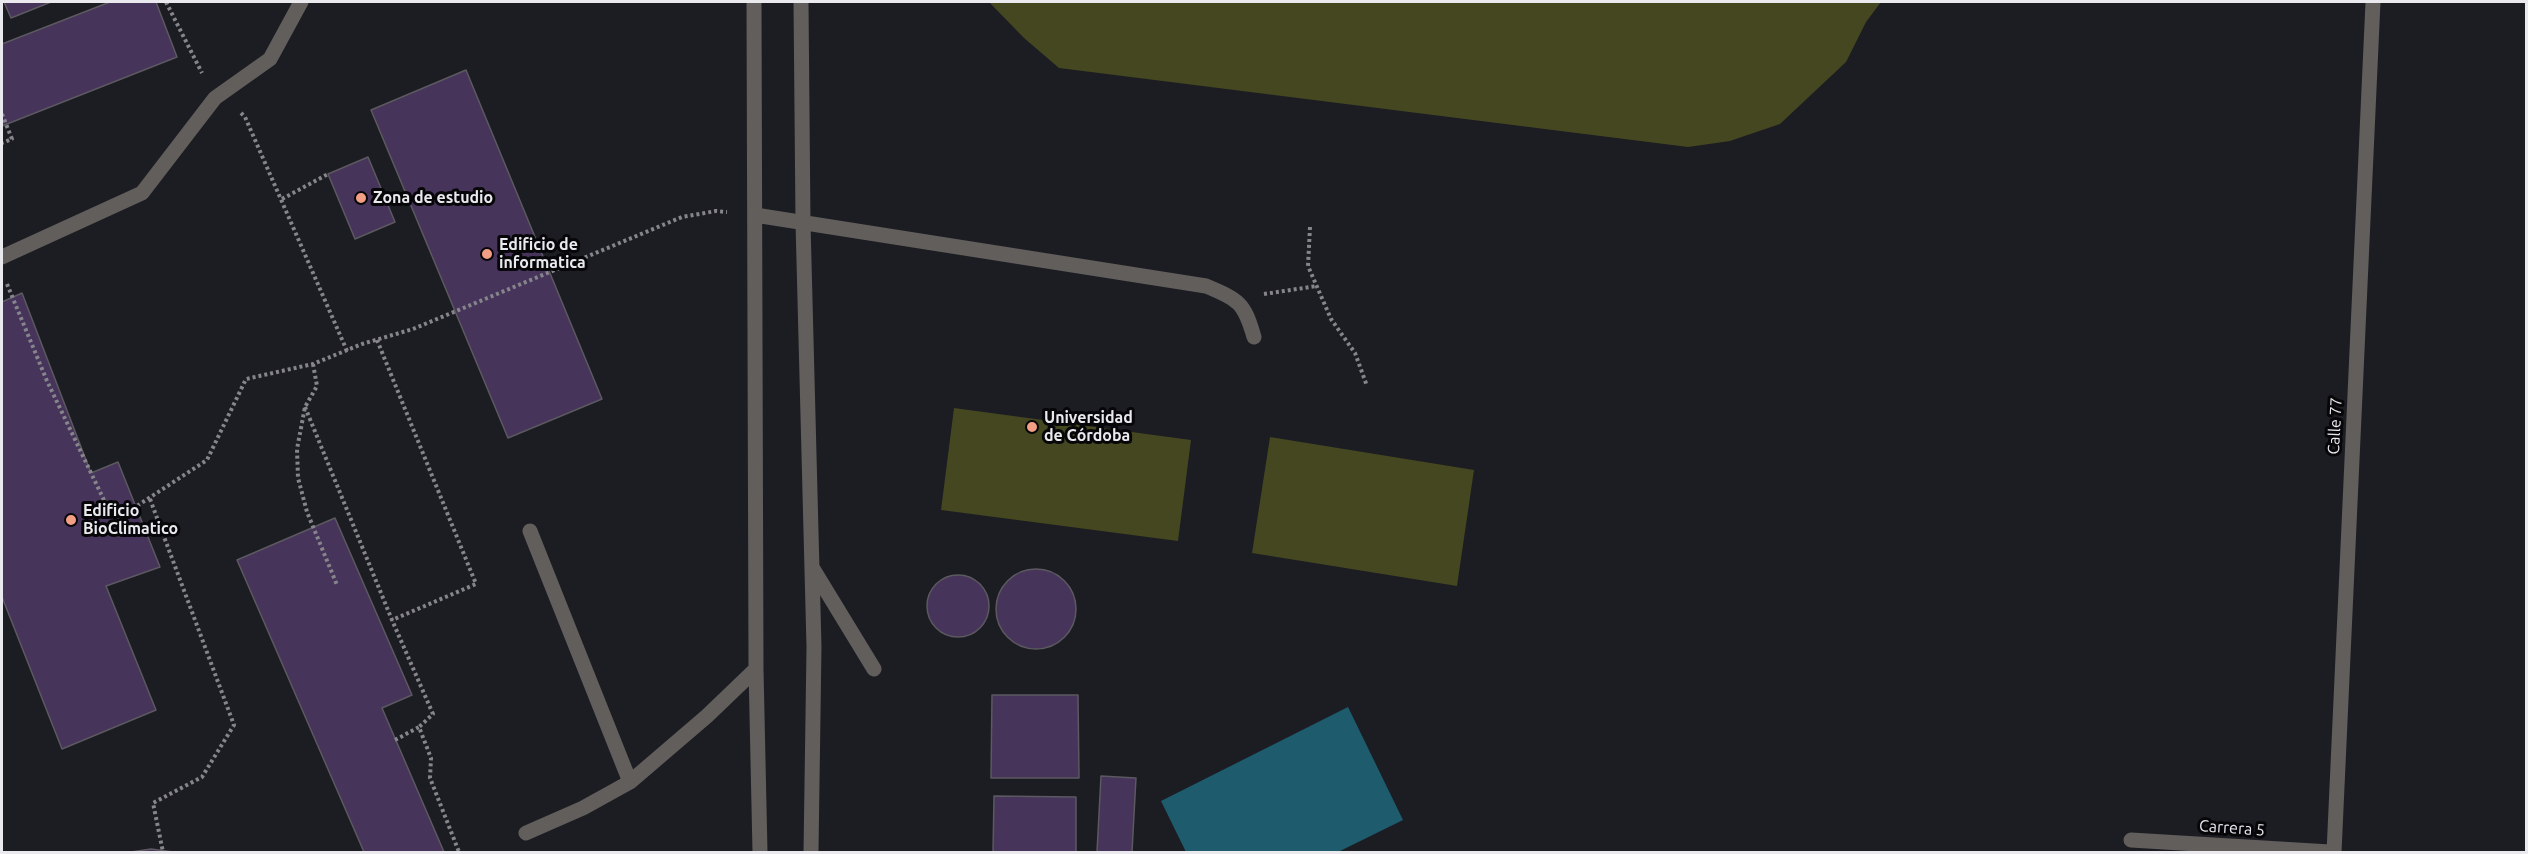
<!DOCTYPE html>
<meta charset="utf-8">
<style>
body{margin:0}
#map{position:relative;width:2528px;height:854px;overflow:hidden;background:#1c1c23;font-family:Ubuntu,sans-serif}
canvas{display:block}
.frame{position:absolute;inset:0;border:3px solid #e9e9ee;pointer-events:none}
</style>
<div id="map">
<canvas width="2528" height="854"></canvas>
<div class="frame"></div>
</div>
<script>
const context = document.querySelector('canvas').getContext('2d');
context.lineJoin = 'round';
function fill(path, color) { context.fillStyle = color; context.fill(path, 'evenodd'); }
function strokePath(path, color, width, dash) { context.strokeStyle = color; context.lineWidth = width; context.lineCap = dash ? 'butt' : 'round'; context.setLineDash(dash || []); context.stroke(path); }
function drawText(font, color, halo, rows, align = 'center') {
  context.font = font + ' Ubuntu,sans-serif'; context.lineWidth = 6; context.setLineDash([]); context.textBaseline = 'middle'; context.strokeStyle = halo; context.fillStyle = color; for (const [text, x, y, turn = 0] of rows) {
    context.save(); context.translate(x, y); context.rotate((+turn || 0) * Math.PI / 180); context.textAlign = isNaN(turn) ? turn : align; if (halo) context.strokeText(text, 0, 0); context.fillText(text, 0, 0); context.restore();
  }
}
const green = new Path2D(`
 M989,2H1881L1866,22L1846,62L1780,124L1730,141L1688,147L1059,68L1024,38Z
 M954,408L1191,440L1178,541L941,510Z
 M1270,437L1474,470L1457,586L1252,553Z`);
const water = new Path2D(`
 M1348,707L1403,820L1338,852H1186L1161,801Z`);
const building = new Path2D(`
 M4,2H51L11,18Z
 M110,2H156L177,57L2,126V44Z
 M466,70L602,399L508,438L371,110Z
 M368,157L395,222L355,239L328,174Z
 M22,293L91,473L118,462L160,567L106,586L156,710L62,749L2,597V302Z
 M335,518L412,695L382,708L444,852H364L237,560Z
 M996 609a40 40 0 1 1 80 0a40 40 0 1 1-80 0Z
 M927 606a31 31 0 1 1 62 0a31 31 0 1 1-62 0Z
 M992,695H1078L1079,778H991Z
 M1101,776L1136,778L1132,852H1097Z
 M994,796L1076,797V852H993Z
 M151,849L173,852H175H131Z`);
const path = new Path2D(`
 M166,2L202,73
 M241,113L245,117L347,351
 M2,114L12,139L2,143
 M282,199L328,174
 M1310,227L1308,266L1331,319L1355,353L1367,386
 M7,284L47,381L114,521L207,460L246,379L313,364L362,344L413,329L682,217L716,211L727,212
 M1264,294L1317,286
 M377,340L476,584L392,620
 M313,364L317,386L305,407L297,449L298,478L307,512L337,585
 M305,407L392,620L433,714L419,727
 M150,499L234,725L202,777L153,803L163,852
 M395,740L419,727L431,758L430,778L459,852`);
const service = new Path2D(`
 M754,2L756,669L760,852
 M801,2L803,223L814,647L811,852
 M755,215L1206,286C1239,300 1244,302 1254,337
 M2,257L142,193L215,98L270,59L301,2
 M530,531L630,782
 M813,569L874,669
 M526,833L583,808L630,782L707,716L756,669`);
const minor = new Path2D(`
 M2131,840L2330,852
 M2334,852L2373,2`);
const markers = [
 [361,198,6,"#f39f85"],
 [487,254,6,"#f39f85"],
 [1032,427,6,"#f39f85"],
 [71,520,6,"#f39f85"]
];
const poiNames = [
 ["Zona de estudio",373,198],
 ["Edificio de",499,245],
 ["informatica",499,263],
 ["Universidad",1044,418],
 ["de Córdoba",1044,436],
 ["Edificio",83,511],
 ["BioClimatico",83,529]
];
const streetNames = [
 ["Calle 77",2335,426,-87],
 ["Carrera 5",2232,828,4]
];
fill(green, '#444720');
fill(water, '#1e5c6d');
fill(building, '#46345a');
strokePath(building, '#5c5960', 1.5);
strokePath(path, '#85858b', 4, [3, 3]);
strokePath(service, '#615e5b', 15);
strokePath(minor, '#615e5b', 15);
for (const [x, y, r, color] of markers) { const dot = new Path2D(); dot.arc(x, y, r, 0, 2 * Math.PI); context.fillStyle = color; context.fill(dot); strokePath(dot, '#070709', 2); }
drawText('bold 16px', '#e9e9ee', '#070709', poiNames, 'left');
drawText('16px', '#e9e9ee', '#070709', streetNames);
</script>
